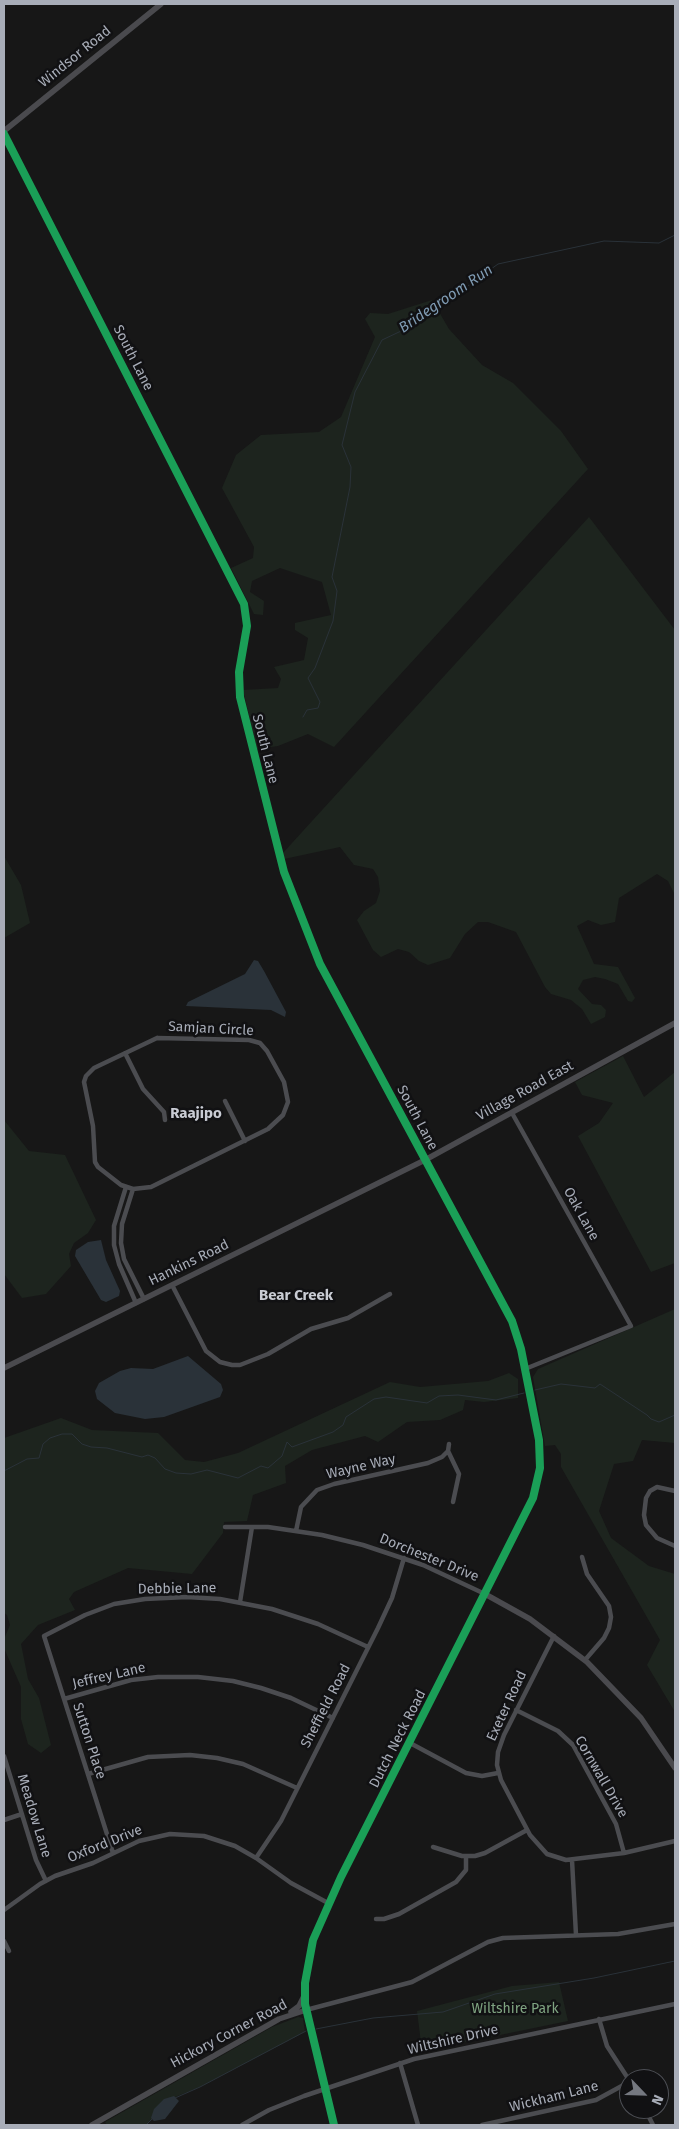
<!DOCTYPE html>
<style>
body{margin:0}
#map{position:relative;width:679px;height:2129px;overflow:hidden;background:#171717;font-family:"Fira Sans",sans-serif}
canvas{display:block}
.frame{position:absolute;inset:0;border:5px solid #a8adb8;pointer-events:none}
.north{position:absolute;left:619px;top:2069px;width:50px;height:50px;box-sizing:border-box;background:#111113;border:1px solid #4d4f55;border-radius:50%;rotate:114deg;font-size:14px;font-weight:700;line-height:20px;text-align:center;color:#a8adb8}
.north::after{content:'';display:block;margin:auto;width:18px;height:22px;background:#757880;clip-path:polygon(50% 0,100% 100%,50% 72%,0 100%)}
</style>
<div id="map">
<canvas width="679" height="2129"></canvas>
<div class="frame"></div>
<div class="north">N</div>
</div>
<script>
const c = document.querySelector('canvas').getContext('2d');
c.lineJoin = 'round';
function fill(path, color) { c.fillStyle = color; c.fill(path, 'evenodd'); }
const poly = rows => new Path2D(rows.map(r => 'M' + r).join(''));
function stroke(path, color, width, dash) { c.strokeStyle = color; c.lineWidth = width; c.lineCap = dash ? 'butt' : 'round'; c.setLineDash(dash || []); c.stroke(path); }
function drawText(font, color, halo, rows, align = 'center') {
  c.font = font + ' "Fira Sans",sans-serif'; c.lineWidth = 5; c.setLineDash([]); c.textBaseline = 'middle'; c.strokeStyle = halo; c.fillStyle = color; for (const [text, x, y, turn = 0] of rows) {
    c.save(); c.translate(x, y); c.rotate((+turn || 0) * Math.PI / 180); c.textAlign = isNaN(turn) ? turn : align; if (halo) c.strokeText(text, 0, 0); c.fillText(text, 0, 0); c.restore();
  }
}
fill(poly([
 [432,300,449,329,482,365,513,383,561,431,588,469,334,747,308,734,278,746,257,749,243,690,278,688,281,679,274,667,304,660,308,638,295,630,295,623,331,615,322,582,280,568,252,581,250,592,264,601,263,615,254,614,231,568,253,558,254,547,222,488,236,455,261,435,319,432,341,417,375,337,365,319,370,313,388,314],
 [589,517,675,630,675,895,668,881,657,874,619,898,615,922,601,925,588,920,577,926,594,964,618,967,635,998,632,1002,628,1001,618,984,605,979,595,977,583,980,578,989,592,1004,601,1005,606,1010,605,1017,591,1024,582,1009,571,1000,551,994,545,987,516,932,488,922,478,922,465,934,450,958,428,965,419,961,409,952,398,949,381,957,373,950,357,920,364,911,376,903,380,891,378,877,373,869,354,865,340,847,284,859,282,854],
 [4,856,21,885,30,923,4,938],
 [623,1056,644,1097,675,1072,675,1263,651,1272,578,1136,599,1123,613,1103,582,1095,575,1082],
 [4,1120,29,1151,65,1155,96,1220,88,1233,74,1243,69,1254,71,1266,46,1294,22,1298,4,1274],
 [675,1309,675,1443,642,1440,633,1461,614,1464,599,1511,611,1538,649,1566,675,1574,675,1712,647,1665,660,1640,561,1467,561,1454,555,1445,545,1446,533,1377,538,1369],
 [509,1373,518,1379,518,1398,484,1402,465,1400,463,1410,440,1420,407,1422,378,1442,365,1436,312,1450,285,1466,286,1483,253,1495,247,1521,224,1522,223,1533,192,1574,128,1568,74,1592,69,1599,75,1610,38,1625,21,1644,28,1679,39,1698,51,1745,41,1753,28,1744,21,1719,21,1687,4,1648,4,1639,10,1625,7,1615,4,1613,4,1438,61,1418,92,1430,158,1433,185,1460,204,1462,238,1453,390,1382,420,1387,488,1381],
 [559,1982,568,2021,422,2051,417,2011,512,1986],
 [298,2017,303,2018,305,2032,200,2087,170,2099,146,2125,107,2125,105,2122,272,2027]
]), '#1d241e');
fill(poly([
 [254,960,258,961,264,971,286,1012,285,1017,271,1010,186,1006,188,1002,245,974],
 [101,1240,106,1260,120,1291,119,1296,106,1302,101,1300,75,1256,76,1250,88,1242],
 [188,1356,221,1384,223,1390,220,1397,164,1417,145,1419,115,1413,97,1399,95,1391,99,1383,120,1371,131,1368,153,1369],
 [174,2096,179,2101,165,2119,154,2121,151,2118,154,2109,164,2099]
]), '#2a3239');
stroke(poly([
 [303,717,307,710,318,708,320,702,308,678,315,668,333,621,337,591,332,577,350,487,351,467,342,445,355,392,382,340,416,324,498,264,604,241,659,243,675,235],
 [535,1390,561,1384,595,1388,600,1384,647,1415,651,1419,659,1422,675,1415],
 [4,1471,27,1459,39,1458,43,1444,50,1438,62,1434,72,1434,82,1444,91,1447,107,1448,142,1457,148,1455,155,1458,165,1469,176,1473,191,1474,207,1470,238,1478,261,1466,268,1468,282,1456,287,1442,292,1447,333,1432,343,1425,346,1417,374,1399,386,1397,427,1403,439,1396,458,1395,496,1400,524,1393],
 [316,2029,373,2018,443,2012,495,1994,594,1978,675,1961],
 [175,2098,200,2087,306,2031],
 [146,2125,153,2118]
]), '#2a3239', 1);
stroke(poly([
 [157,1038,249,1040,260,1043,267,1051,284,1082,288,1102,283,1115,268,1129,151,1187,133,1189,121,1185,98,1167,95,1162,93,1126,84,1082,86,1076,94,1068,157,1038],
 [125,1053,143,1089,164,1112,165,1120],
 [225,1101,245,1141],
 [512,1113,631,1326,525,1369],
 [126,1187,114,1226,114,1245,119,1264,136,1303],
 [133,1189,122,1224,121,1243,124,1259,144,1299],
 [172,1285,206,1351,220,1362,232,1365,240,1365,268,1354,311,1329,348,1318,390,1294],
 [448,1451,459,1474,453,1502],
 [675,1491,657,1487,650,1491,646,1498,644,1515,646,1525,657,1538,675,1546],
 [225,1527,268,1527,322,1535,363,1545,423,1565,485,1594],
 [296,1531,301,1507,317,1490,334,1484,428,1463,442,1457,448,1451,449,1444],
 [582,1557,587,1574,609,1606,611,1617,609,1628,604,1638,585,1660],
 [240,1602,252,1527],
 [554,1636,504,1735,498,1752,497,1765,501,1780,530,1835,547,1854,566,1860,624,1853,675,1841],
 [64,1699,131,1680,158,1677,198,1677,233,1681,261,1688,291,1698,333,1718],
 [516,1710,558,1731,573,1745,616,1824,624,1853],
 [410,1743,466,1773,482,1776,498,1773],
 [4,1756,36,1860,46,1881],
 [88,1774,148,1757,190,1755,217,1758,243,1764,297,1788],
 [4,1820,22,1814],
 [433,1847,462,1856,475,1856,485,1853,527,1830],
 [113,1853,44,1636,85,1615,114,1604,145,1599,187,1597,220,1599,272,1609,318,1624,368,1647],
 [256,1858,281,1821,378,1628,392,1598,404,1558],
 [572,1860,576,1935],
 [4,1910,40,1884,55,1876,93,1863,139,1841,170,1834,204,1836,235,1846,256,1858,291,1883,328,1903],
 [376,1919,384,1919,399,1914,456,1882,466,1870,466,1857],
 [4,1941,9,1951],
 [306,2010,412,1982,488,1942,503,1938,618,1934,675,1924],
 [599,2019,607,2046,629,2080],
 [400,2063,418,2125],
 [645,2109,653,2125],
 [242,2125,269,2110,304,2096,414,2059,675,2004],
 [482,2125,596,2100,629,2082]
]), '#4b4c50', 4.5);
stroke(poly([
 [4,131,161,4],
 [4,134,244,604,247,626,239,672,240,697,284,872,320,964,512,1321,521,1349,539,1440,540,1468,533,1498,341,1877,313,1940,305,1983,305,2004,334,2125],
 [4,1368,425,1160,675,1023],
 [485,1594,530,1619,587,1662,641,1718,675,1768],
 [291,2012,299,2006,304,1996],
 [92,2125,279,2019,306,2010]
]), '#4a4a4e', 5.5);
stroke(poly([
 [4,134,244,604,247,626,239,672,240,697,284,872,320,964,512,1321,521,1349,539,1440,540,1468,533,1498,341,1877,313,1940,305,1983,305,2004,334,2125]
]), '#1a9f57', 8);
drawText('14px', '#a8adb8', '#111113', [
 ["Windsor Road",75,57,-39],
 ["South Lane",133,358,63],
 ["South Lane",265,749,76],
 ["Samjan Circle",211,1029,3],
 ["Village Road East",525,1091,-29],
 ["South Lane",417,1118,62],
 ["Oak Lane",581,1214,61],
 ["Hankins Road",189,1263,-26],
 ["Wayne Way",361,1467,-13],
 ["Dorchester Drive",429,1558,22],
 ["Debbie Lane",177,1589,-1],
 ["Jeffrey Lane",109,1676,-13],
 ["Sheffield Road",326,1706,-63],
 ["Exeter Road",507,1706,-65],
 ["Dutch Neck Road",398,1739,-63],
 ["Sutton Place",89,1741,72],
 ["Cornwall Drive",601,1777,60],
 ["Meadow Lane",34,1816,73],
 ["Oxford Drive",105,1844,-22],
 ["Hickory Corner Road",229,2034,-28],
 ["Wiltshire Drive",453,2040,-13],
 ["Wickham Lane",554,2097,-14]
]);
drawText('14px', '#7fa381', '#111113', [
 ["Wiltshire Park",515,2009]
]);
drawText('italic 15px', '#7f9bb3', '#111113', [
 ["Bridegroom Run",446,299,-34]
]);
drawText('bold 15px', '#c9ccd4', '#111113', [
 ["Raajipo",196,1114],
 ["Bear Creek",296,1296]
]);
</script>
